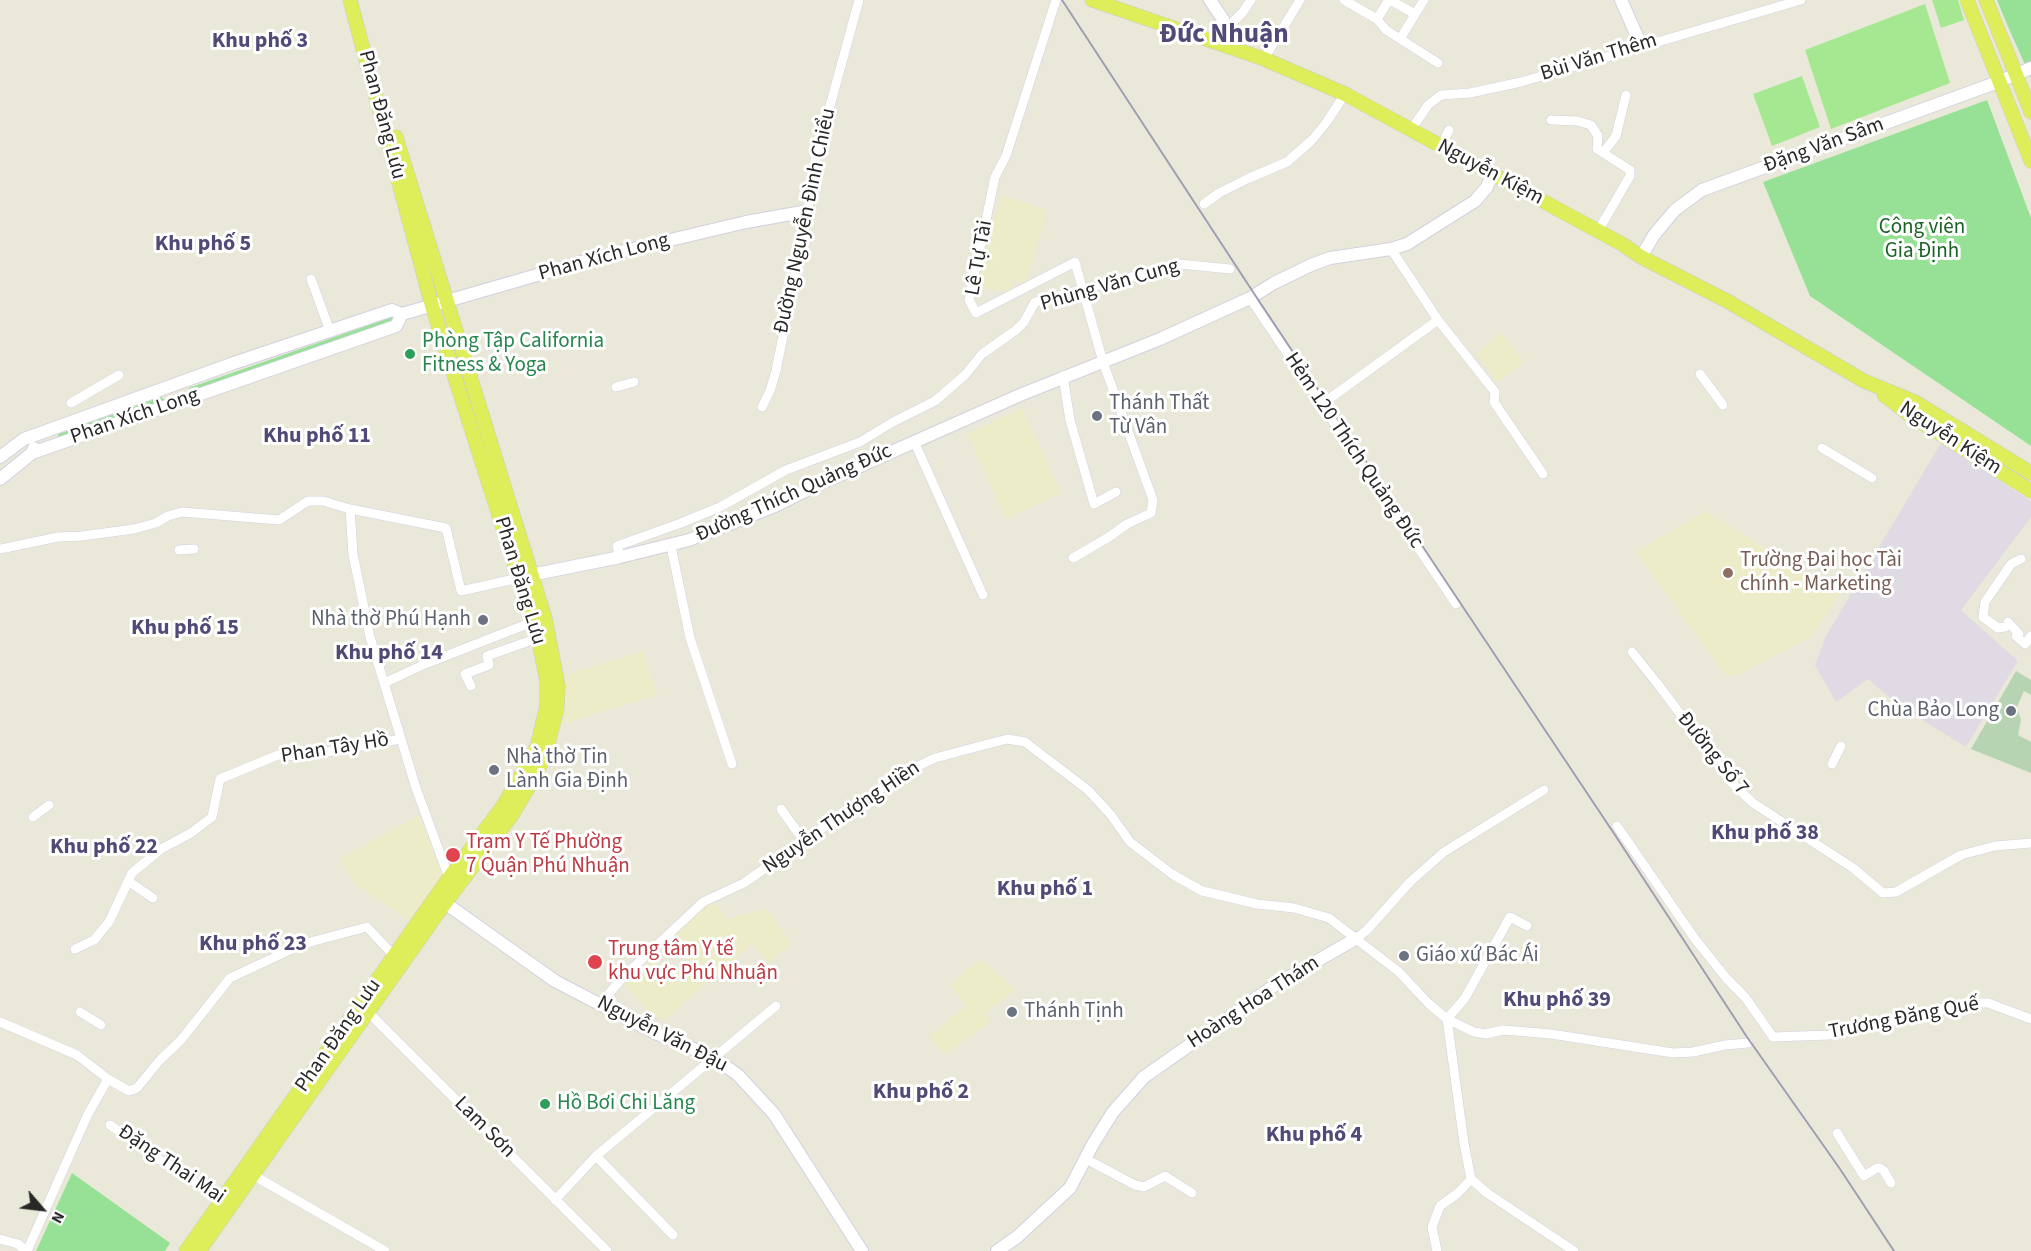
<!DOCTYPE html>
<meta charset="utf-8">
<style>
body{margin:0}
#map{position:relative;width:2031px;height:1251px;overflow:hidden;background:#eae9d9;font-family:"Source Sans 3",sans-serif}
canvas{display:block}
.north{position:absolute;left:12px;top:1179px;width:60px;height:60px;-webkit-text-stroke:4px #fff;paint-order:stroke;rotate:118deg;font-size:16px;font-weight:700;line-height:24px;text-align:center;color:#282828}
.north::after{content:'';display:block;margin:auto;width:21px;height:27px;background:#282828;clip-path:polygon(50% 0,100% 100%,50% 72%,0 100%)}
</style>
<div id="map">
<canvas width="2031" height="1251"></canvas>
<div class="north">N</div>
</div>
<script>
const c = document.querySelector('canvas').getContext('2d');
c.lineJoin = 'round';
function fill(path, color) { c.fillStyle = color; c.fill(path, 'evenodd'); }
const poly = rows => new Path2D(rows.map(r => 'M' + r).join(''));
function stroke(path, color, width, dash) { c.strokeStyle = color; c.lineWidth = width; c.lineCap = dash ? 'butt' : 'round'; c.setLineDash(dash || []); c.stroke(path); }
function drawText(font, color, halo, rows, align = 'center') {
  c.font = font + ' "Source Sans 3",sans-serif'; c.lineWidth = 6; c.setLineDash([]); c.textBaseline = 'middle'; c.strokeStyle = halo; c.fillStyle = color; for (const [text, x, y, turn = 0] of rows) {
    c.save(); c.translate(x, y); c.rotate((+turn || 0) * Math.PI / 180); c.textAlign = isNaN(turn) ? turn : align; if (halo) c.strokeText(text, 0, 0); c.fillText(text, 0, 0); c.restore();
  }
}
fill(poly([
 [1941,443,2031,501,2031,517,1961,610,2018,661,1966,747,1897,704,1868,679,1836,702,1815,665,1826,636]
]), '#dfdae3');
fill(poly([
 [1001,195,1047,210,1026,283,1013,280,1009,291,977,288],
 [1502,333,1524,363,1497,382,1476,353],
 [1022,408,1061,493,1006,519,967,434],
 [1705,511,1840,594,1811,637,1739,674,1729,676,1722,671,1636,552],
 [643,651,657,694,564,724,566,675],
 [419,815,443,876,411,922,354,883,340,859],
 [714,902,728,919,766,908,792,944,768,963,752,944,664,1020,648,1012,624,984,653,957,672,977,690,961,670,941,703,907],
 [981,959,1015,990,985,1013,990,1022,944,1055,929,1036,966,1006,950,984]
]), '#ececc9');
fill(poly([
 [1997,0,2031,0,2031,78,2006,22],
 [1987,100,2031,218,2031,446,1810,296,1763,182],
 [392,317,396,320,189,393,188,392,189,388],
 [161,397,165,400,164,403,57,438,59,434],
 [72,1173,170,1243,165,1251,36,1251]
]), '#96e196');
fill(poly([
 [2016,671,2031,680,2031,695,2024,691,2017,707,2021,720,2018,735,2031,742,2031,773,1971,749]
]), '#b6d4b1');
fill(poly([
 [1932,0,1958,0,1964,20,1941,28],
 [1925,4,1950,83,1831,129,1805,50],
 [1802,76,1820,127,1772,146,1753,94]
]), '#a6e892');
const street = poly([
 [1056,0,1006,156,995,177,969,300,976,313,1075,262,1103,362,1153,500,1151,513,1127,524,1109,537,1073,558],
 [1344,0,1377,19,1386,30,1438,63],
 [1390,0,1415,14],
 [1377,19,1389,0],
 [1228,27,1243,12,1251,0],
 [1400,39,1424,0],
 [1264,59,1300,0],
 [1551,120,1577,121,1591,125,1598,136,1597,149,1630,170,1630,176,1598,231],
 [1411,130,1428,105,1441,95,1470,93,1521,82,1801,0],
 [1441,147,1449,130],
 [1603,153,1616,136,1626,95],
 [1204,204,1219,193,1247,179,1287,162,1312,140,1326,123,1345,94],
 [1391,249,1438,320,1495,392,1494,402,1543,474],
 [311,279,330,331],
 [1250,298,1456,604],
 [1700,374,1723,405],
 [1063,376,1070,420,1094,504,1116,492],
 [616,387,634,382],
 [1329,399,1438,320],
 [71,403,119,375],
 [762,407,770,391,776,371,808,211,813,168,859,0],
 [914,441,983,595],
 [1822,448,1872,478],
 [350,509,353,554,370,637,416,788,449,878,452,880],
 [671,546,690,638,732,764],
 [0,549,58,537,82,536,134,529,156,523,168,516,182,512,279,520,308,501,323,501,350,509,446,528,461,591,519,578],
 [179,550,194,549],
 [620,557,617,546,681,523,720,507,786,470,860,442,893,422,935,401,965,375,982,354,1016,330,1024,322,1035,302,1180,264,1230,269],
 [2008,622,2019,634,2016,636,2025,644,2031,636],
 [2005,627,1998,628,1983,617,1985,602,2011,564,2021,559],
 [1632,652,1657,683,1731,782,1753,803,1853,868,1883,893,1896,892,1961,855,1995,846,2031,843],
 [384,683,425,664,535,621],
 [471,686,465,674,489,665,487,656,538,638],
 [1832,764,1841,746],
 [781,809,804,841],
 [33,817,49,805],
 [1617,826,1695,939,1727,979,1745,997,1773,1037,1829,1035,1973,1003,1988,1003,2031,1019],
 [128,881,153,898],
 [1527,926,1510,917,1465,998,1447,1019,1474,1032,1486,1034,1503,1030,1551,1034,1673,1053,1693,1052,1725,1045,1748,1043],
 [1357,938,1367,930,1410,882,1444,852,1544,790],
 [75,949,94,940,109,922,132,873,161,849,191,833,212,817,220,779,278,755,304,756,401,739],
 [600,1004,624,976,703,902,744,883,834,820,904,773,935,758,1007,739,1025,742,1088,790,1111,815,1130,842,1172,874,1202,891,1215,894,1257,904,1294,908,1329,918,1399,972,1429,1004,1447,1019,1464,1143,1471,1179],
 [365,1009,607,1251],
 [80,1012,101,1025],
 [0,1022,77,1055,108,1079],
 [110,1125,155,1157,227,1202],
 [1837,1133,1864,1176,1877,1168,1880,1168,1884,1171,1891,1183],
 [596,1156,673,1235],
 [1086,1159,1135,1185,1144,1187,1165,1176,1192,1193],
 [253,1175,385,1251],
 [1471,1179,1487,1193,1574,1251],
 [555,1200,596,1156,776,1006],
 [0,1239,18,1244,26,1251],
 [27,1251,88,1114,108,1079,129,1091,137,1088,160,1060,181,1040,230,978,303,944,367,927,395,957],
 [1437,1251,1432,1227,1440,1206,1458,1193,1471,1179]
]);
const secondary = poly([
 [1210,0,1228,27,1231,48],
 [1621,0,1641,45],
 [1641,257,1654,235,1675,210,1702,190,1998,82,2031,68],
 [32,453,396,326,402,314],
 [0,457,24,439,234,363,392,310,402,314,603,256,746,222,808,211],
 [0,479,32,453,34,448],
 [531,575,620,557,689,540,775,506,815,486,1020,395,1160,339,1250,298,1274,283,1311,265,1330,258,1391,249,1407,244,1475,201,1487,187,1492,174],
 [438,898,555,981,655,1033,713,1057,738,1075,774,1114,862,1251],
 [997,1251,1017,1237,1070,1188,1093,1144,1113,1112,1144,1077,1275,985,1357,938]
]);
const primary = poly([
 [1092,0,1264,59,1345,94,1622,244,1641,257,1727,301,1864,381,1915,402,2031,473],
 [1967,0,2031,161],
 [1986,0,2031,112],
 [1884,395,1910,415,2031,491],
 [186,1251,449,878,503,806,537,747,547,705,547,682,535,621,519,578,432,306,350,0],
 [199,1251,445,903,512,815,537,773,546,752,557,709,558,686,545,618,396,137]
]);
stroke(street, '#d2cfe1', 10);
stroke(secondary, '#d2cfe1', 14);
stroke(primary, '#cbcbcb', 15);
stroke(street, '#fff', 9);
stroke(secondary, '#fff', 12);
stroke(primary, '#deee5b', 14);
stroke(poly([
 [1062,0,1255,295,1613,832,1747,1037,1840,1169,1894,1251]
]), '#a19db2', 2);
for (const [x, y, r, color] of [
 [410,354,6,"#2e9e5b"],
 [1097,416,6,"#6b7280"],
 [1728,573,6,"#8d6e63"],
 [483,620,6,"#6b7280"],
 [2011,711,6,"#6b7280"],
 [494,770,6,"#6b7280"],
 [453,855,8,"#e0444e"],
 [1404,956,6,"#6b7280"],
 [595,962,8,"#e0444e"],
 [1012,1012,6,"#6b7280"],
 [545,1104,6,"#2e9e5b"]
]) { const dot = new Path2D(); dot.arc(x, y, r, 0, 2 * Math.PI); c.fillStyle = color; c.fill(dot); stroke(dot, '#fff', 2); }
drawText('21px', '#282828', '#fff', [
 ["Bùi Văn Thêm",1599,58,-17],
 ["Phan Đăng Lưu",381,115,75],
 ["Đặng Văn Sâm",1824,146,-20],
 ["Nguyễn Kiệm",1490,173,28],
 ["Đường Nguyễn Đình Chiểu",806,221,-78],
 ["Phan Xích Long",604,258,-15],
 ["Lê Tự Tài",980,258,-80],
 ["Phùng Văn Cung",1110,286,-16],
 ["Phan Xích Long",135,417,-19],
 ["Nguyễn Kiệm",1950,439,33],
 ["Hẻm 120 Thích Quảng Đức",1353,451,56],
 ["Đường Thích Quảng Đức",794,494,-24],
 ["Phan Đăng Lưu",519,581,73],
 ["Phan Tây Hồ",335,749,-9],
 ["Đường Số 7",1712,754,51],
 ["Nguyễn Thượng Hiền",842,818,-34],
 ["Hoàng Hoa Thám",1254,1003,-33],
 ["Trương Đăng Quế",1904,1019,-11],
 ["Nguyễn Văn Đậu",662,1035,27],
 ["Phan Đăng Lưu",339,1036,-55],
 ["Lam Sơn",484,1128,45],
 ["Đặng Thai Mai",171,1165,34]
]);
drawText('21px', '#1a6324', '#fff', [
 ["Công viên",1922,228],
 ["Gia Định",1922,252]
]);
drawText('21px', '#27864d', '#fff', [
 ["Phòng Tập California",422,342],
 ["Fitness & Yoga",422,366],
 ["Hồ Bơi Chi Lăng",557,1104]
], 'left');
drawText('21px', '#5b616d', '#fff', [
 ["Thánh Thất",1109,404],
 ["Từ Vân",1109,428],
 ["Nhà thờ Phú Hạnh",471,620,"right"],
 ["Chùa Bảo Long",1999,711,"right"],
 ["Nhà thờ Tin",506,758],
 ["Lành Gia Định",506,782],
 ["Giáo xứ Bác Ái",1416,956],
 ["Thánh Tịnh",1024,1012]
], 'left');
drawText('21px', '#785e54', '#fff', [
 ["Trường Đại học Tài",1740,561],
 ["chính - Marketing",1740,585]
], 'left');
drawText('21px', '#be3a42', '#fff', [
 ["Trạm Y Tế Phường",466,843],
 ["7 Quận Phú Nhuận",466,867],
 ["Trung tâm Y tế",608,950],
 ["khu vực Phú Nhuận",608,974]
], 'left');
drawText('bold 22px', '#514a77', '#fff', [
 ["Khu phố 3",260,42],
 ["Khu phố 5",203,245],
 ["Khu phố 11",317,437],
 ["Khu phố 15",185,629],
 ["Khu phố 14",389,654],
 ["Khu phố 38",1765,834],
 ["Khu phố 22",104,848],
 ["Khu phố 1",1045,890],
 ["Khu phố 23",253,945],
 ["Khu phố 39",1557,1001],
 ["Khu phố 2",921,1093],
 ["Khu phố 4",1314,1136]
]);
drawText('bold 27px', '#514a77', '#fff', [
 ["Đức Nhuận",1224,36]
]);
</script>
